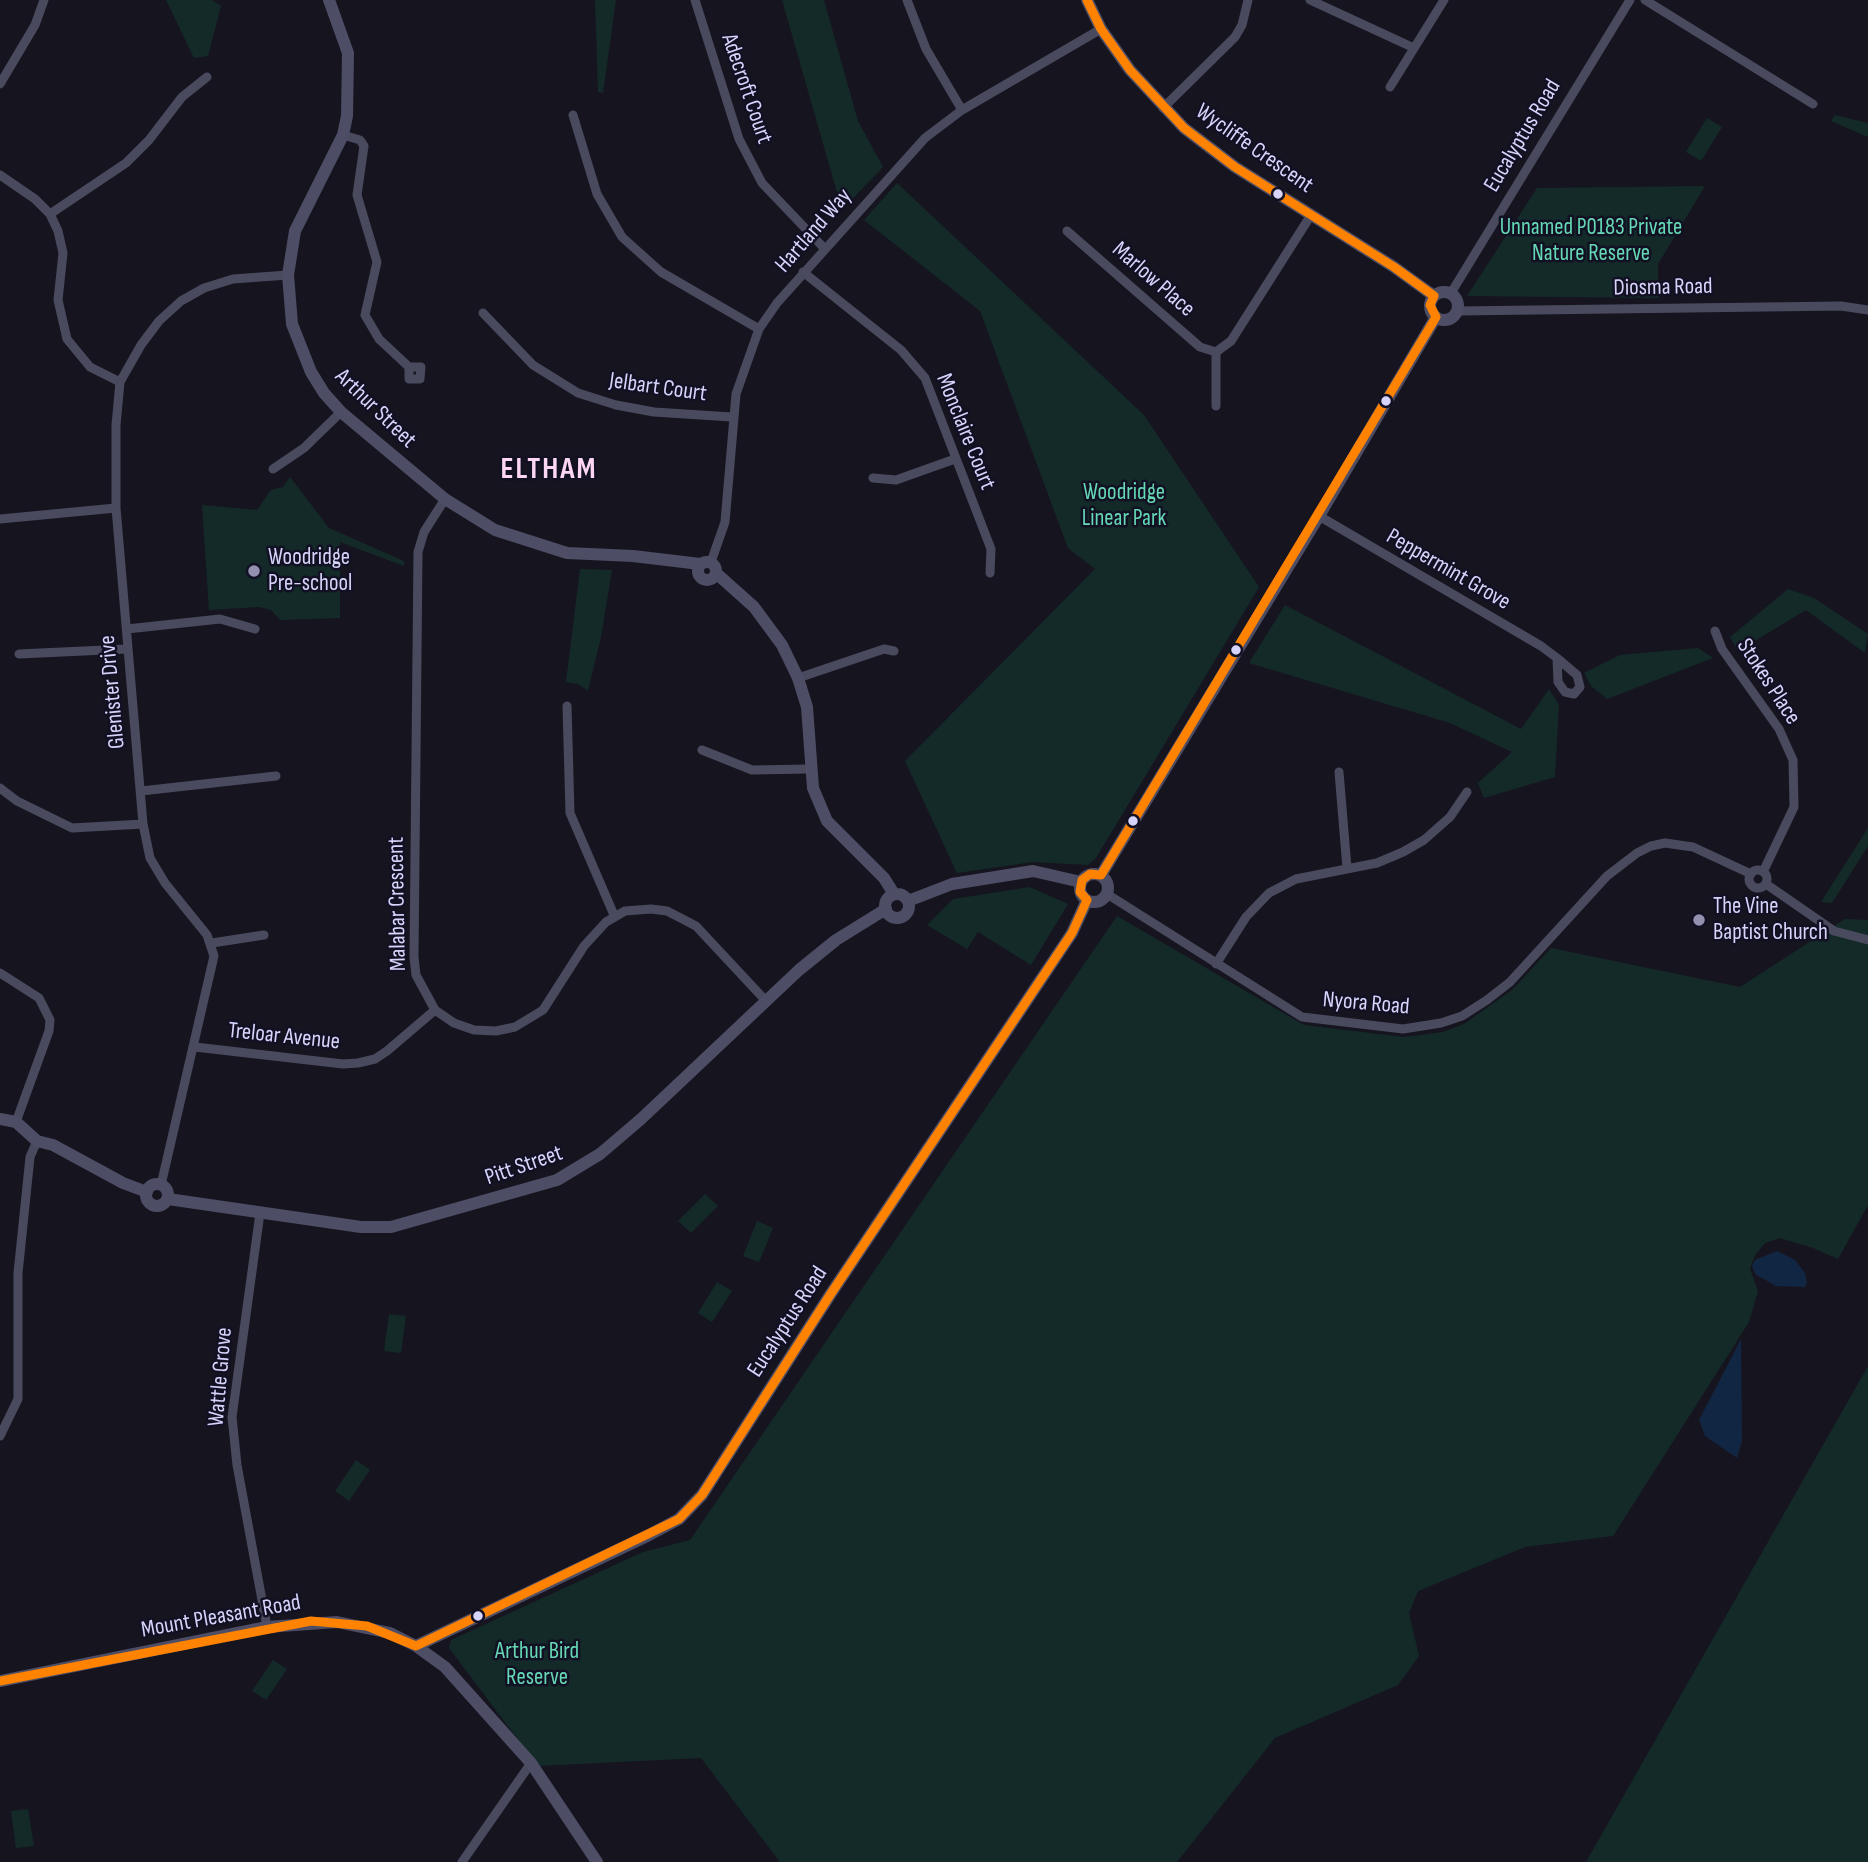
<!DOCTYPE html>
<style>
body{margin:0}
canvas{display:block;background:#16141f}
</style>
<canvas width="1868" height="1862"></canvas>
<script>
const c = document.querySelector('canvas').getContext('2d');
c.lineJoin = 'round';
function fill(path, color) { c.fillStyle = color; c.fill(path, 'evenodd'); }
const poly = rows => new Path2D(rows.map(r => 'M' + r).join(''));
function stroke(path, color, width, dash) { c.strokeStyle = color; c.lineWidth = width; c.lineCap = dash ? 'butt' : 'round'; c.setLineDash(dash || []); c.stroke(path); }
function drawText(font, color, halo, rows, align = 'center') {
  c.font = font + ' "Sofia Sans Condensed",sans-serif'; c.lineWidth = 5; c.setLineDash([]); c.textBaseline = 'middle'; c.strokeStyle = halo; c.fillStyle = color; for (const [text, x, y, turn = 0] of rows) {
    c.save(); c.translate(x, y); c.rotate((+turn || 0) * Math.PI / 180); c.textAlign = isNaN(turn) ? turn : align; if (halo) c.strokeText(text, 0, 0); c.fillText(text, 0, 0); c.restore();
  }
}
fill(poly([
 [166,0,212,0,221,6,208,56,194,58],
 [595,0,616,0,603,93,598,92],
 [782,0,824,0,858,121,883,167,842,210],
 [1835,115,1868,123,1868,137,1831,121],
 [1707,118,1722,127,1701,161,1686,152],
 [897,183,1144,415,1259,587,1096,858,1088,865,1033,862,957,873,905,761,1095,569,1068,548,980,311,864,220],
 [1705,186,1658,264,1658,298,1467,296,1537,188],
 [290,477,329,528,404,561,404,566,340,542,340,618,280,620,271,610,259,607,209,610,202,505,257,510,271,490,283,487],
 [580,569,612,570,601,637,588,691,578,684,566,682],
 [1788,589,1814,598,1868,634,1865,653,1806,610,1738,651,1730,637],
 [1285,605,1521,729,1549,689,1559,705,1555,777,1484,798,1478,783,1512,752,1450,723,1249,663],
 [1698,648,1713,658,1607,699,1591,686,1584,673,1620,655],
 [1868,828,1868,846,1832,903,1821,902],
 [1030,887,1068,904,1031,965,978,932,967,949,927,925,953,899],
 [1117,916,1304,1025,1404,1037,1443,1032,1464,1024,1512,990,1551,948,1740,987,1845,919,1868,920,1868,1205,1838,1259,1813,1248,1780,1238,1765,1243,1755,1255,1750,1269,1758,1291,1749,1322,1613,1536,1525,1547,1418,1591,1409,1613,1419,1656,1398,1685,1275,1738,1177,1862,780,1862,701,1758,538,1766,449,1648,451,1640,643,1552,690,1540],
 [705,1194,718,1206,691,1233,678,1221],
 [757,1221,773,1228,759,1262,743,1256],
 [717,1282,732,1291,712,1322,698,1313],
 [389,1314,406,1316,401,1353,384,1351],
 [1868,1366,1868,1862,1586,1862],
 [356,1460,370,1470,349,1501,335,1491],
 [273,1660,287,1669,266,1700,252,1691],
 [28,1809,34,1846,16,1848,11,1811]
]), '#132a29');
fill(poly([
 [1777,1251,1795,1260,1805,1273,1807,1283,1805,1287,1776,1286,1755,1274,1752,1266,1755,1260],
 [1741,1339,1742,1441,1737,1458,1705,1436,1699,1420]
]), '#112642');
stroke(poly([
 [695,0,739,139,762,183,824,248],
 [907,0,926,49,962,110],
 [1310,0,1414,48],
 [1645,0,1813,104],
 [0,84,35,25,44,0],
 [1390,87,1444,0],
 [1163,108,1235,37,1242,25,1248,0],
 [573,115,597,194,622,237,661,272,759,329],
 [343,135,360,140,364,146,357,195,377,262,365,315,379,339,409,367,421,367,420,379,409,379,409,367],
 [0,175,35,199,50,214,58,231,63,253,58,300,67,339,90,367,120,382],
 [50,214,126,163,149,140,182,97,207,77],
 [1067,231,1200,347,1216,352,1231,341,1311,215],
 [803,272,901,350,925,378,991,549,990,573],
 [1451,293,1630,0],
 [1458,311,1841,306,1868,310],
 [483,313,533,365,578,393,616,405,654,412,732,417],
 [1216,406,1216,352],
 [273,469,304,448,341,412],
 [873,478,896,480,955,459],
 [445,499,424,532,418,552,414,957,416,975,435,1010,454,1023,474,1030,496,1031,515,1027,543,1010,584,946,606,922,625,911,651,909,667,911,696,926,766,1001],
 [1319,516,1541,646,1557,658,1577,675,1580,687,1574,694,1565,692,1558,682,1557,658],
 [0,519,116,508],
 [711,562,725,522,736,394,759,329,777,303,925,138,962,110,1101,29],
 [127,629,220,619,255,629],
 [1715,631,1722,649,1779,729,1793,760,1794,807,1763,872],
 [19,654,127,649],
 [798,678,884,649,894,651],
 [567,706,570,813,614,915],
 [702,750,752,770,809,769],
 [1339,772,1347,868],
 [0,788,17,801,72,828,143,824],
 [141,791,276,776],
 '1749 879a9 9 0 1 1 18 0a9 9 0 1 1-18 0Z',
 [1766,884,1834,931,1868,940],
 [1107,894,1302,1017,1403,1029,1441,1023,1462,1016,1487,1000,1510,982,1607,876,1637,853,1651,846,1665,843,1693,847,1751,874],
 [212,943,264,935],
 [1216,964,1246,917,1269,893,1296,879,1377,863,1403,852,1424,840,1450,817,1467,792],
 [0,973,39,998,50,1020,49,1031,16,1122],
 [195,1047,343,1064,358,1063,375,1059,387,1051,435,1010],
 [161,1185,214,956,207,935,165,883,150,858,143,824,116,508,116,425,120,382,141,345,159,321,181,301,204,288,233,279,288,275],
 [260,1213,232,1417,237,1465,267,1627],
 [0,1436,18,1399,18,1273,30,1157,37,1141],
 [462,1862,531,1763]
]), '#4a4a5f', 9);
stroke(poly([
 [329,0,348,53,347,116,343,135,295,231,288,275,292,324,311,372,324,393,341,412,445,499,495,530,567,553,633,556,700,564],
 [1087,0,1101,29,1130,70,1184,128,1235,167,1394,267,1434,296],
 '1430 306a14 14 0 1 1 28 0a14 14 0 1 1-28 0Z',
 '698 571a9 9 0 1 1 18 0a9 9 0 1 1-18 0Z',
 [716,573,754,607,782,645,798,678,807,707,813,788,827,821,884,878,894,894],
 '1080 888a14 14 0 1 1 28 0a14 14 0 1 1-28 0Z',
 [1101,875,1319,516,1436,317],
 '885 906a12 12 0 1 1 24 0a12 12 0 1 1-24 0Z',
 [908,901,952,884,1033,871,1081,882],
 [0,1119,16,1122,37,1141,53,1145,123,1183,147,1192],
 '146 1195a11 11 0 1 1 22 0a11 11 0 1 1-22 0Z',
 [168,1199,361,1227,391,1227,557,1180,600,1154,641,1119,799,970,836,940,886,909],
 [416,1646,649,1535,679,1519,702,1495,830,1295,1072,933,1087,900],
 [0,1681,267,1627,337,1622,390,1633,416,1646,445,1667,531,1763,597,1862]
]), '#4d4d65', 12);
stroke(poly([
 [0,1681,311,1621,367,1626,416,1646,679,1519,702,1495,830,1295,1072,933,1087,900,1080,892,1082,880,1090,874,1101,875,1436,317,1430,305,1434,296,1394,267,1235,167,1184,128,1130,70,1101,29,1087,0]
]), '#ff8200', 9);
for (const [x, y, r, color] of [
 [1278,194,6,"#d7d4fc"],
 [1386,401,6,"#d7d4fc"],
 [254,571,7,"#9391af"],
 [1236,650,6,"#d7d4fc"],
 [1133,821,6,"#d7d4fc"],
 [1699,920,7,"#9391af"],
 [478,1616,6,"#d7d4fc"]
]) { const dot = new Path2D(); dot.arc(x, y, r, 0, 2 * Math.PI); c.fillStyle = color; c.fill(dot); stroke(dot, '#121023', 2.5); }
drawText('23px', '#d7d4fc', '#121023', [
 ["Adecroft Court",746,89,71],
 ["Eucalyptus Road",1523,136,-59],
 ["Wycliffe Crescent",1254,149,35],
 ["Hartland Way",814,231,-49],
 ["Marlow Place",1153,280,41],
 ["Diosma Road",1663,288,-1],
 ["Jelbart Court",658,388,8],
 ["Arthur Street",375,409,44],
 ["Monclaire Court",965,432,68],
 ["Peppermint Grove",1448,570,30],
 ["Stokes Place",1768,682,57],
 ["Glenister Drive",113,692,-95],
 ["Malabar Crescent",398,904,-91],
 ["Nyora Road",1366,1004,5],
 ["Treloar Avenue",284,1037,6],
 ["Pitt Street",524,1166,-19],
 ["Eucalyptus Road",788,1322,-57],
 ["Wattle Grove",221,1377,-85],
 ["Mount Pleasant Road",221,1617,-10]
]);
drawText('23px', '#65d8b5', '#121023', [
 ["Unnamed P0183 Private",1591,228],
 ["Nature Reserve",1591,254],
 ["Woodridge",1124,493],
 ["Linear Park",1124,519],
 ["Arthur Bird",537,1652],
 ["Reserve",537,1678]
]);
drawText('23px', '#d7d4fc', '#121023', [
 ["Woodridge",268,558],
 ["Pre-school",268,584],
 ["The Vine",1713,907],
 ["Baptist Church",1713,933]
], 'left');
c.letterSpacing = '2px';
drawText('bold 30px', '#fdd6f1', '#121023', [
 ["ELTHAM",549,470]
]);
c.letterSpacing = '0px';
</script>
